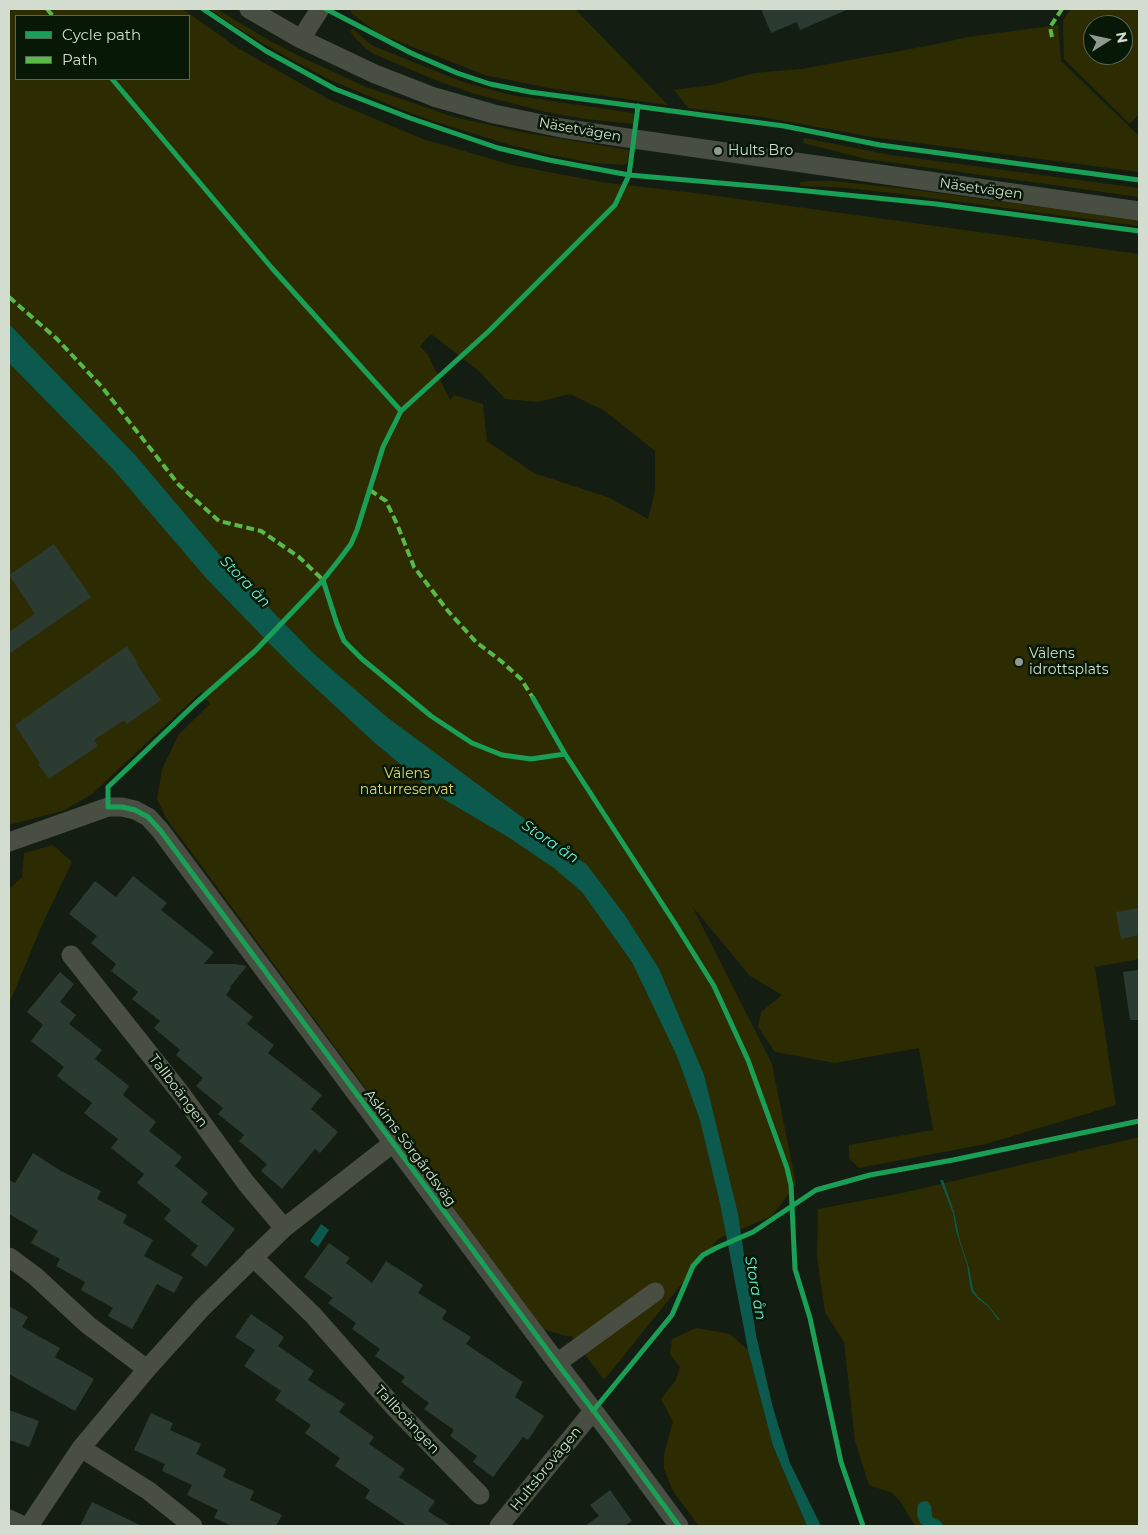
<!DOCTYPE html>
<meta charset="utf-8">
<style>
body{margin:0}
#map{position:relative;width:1148px;height:1535px;overflow:hidden;background:#141d12;font-family:Montserrat,sans-serif}
canvas{display:block}
.frame{position:absolute;inset:0;border:10px solid #d2ddd0;pointer-events:none}
.legend{position:absolute;left:15px;top:15px;width:175px;height:65px;box-sizing:border-box;background:#071806;border:1px solid #586757;margin:0;padding:6px 9px;list-style:none;font-size:15px;color:#d2ddd0}
.legend li{display:flex;align-items:center;gap:10px;height:25px}
.legend b{width:25px;border:1px solid #586757}
.north{position:absolute;left:1083px;top:15px;width:50px;height:50px;box-sizing:border-box;background:#071806;border:1px solid #586757;border-radius:50%;rotate:80deg;font-size:14px;font-weight:700;line-height:20px;text-align:center;color:#d2ddd0}
.north::after{content:'';display:block;margin:auto;width:18px;height:22px;background:#909a8e;clip-path:polygon(50% 0,100% 100%,50% 72%,0 100%)}
</style>
<div id="map">
<canvas width="1148" height="1535"></canvas>
<div class="frame"></div>
<ul class="legend">
<li><b style="height:6px;background:#1a9f57"></b>Cycle path</li>
<li><b style="height:6px;background:#58b947"></b>Path</li>
</ul>
<div class="north">N</div>
</div>
<script>
const c = document.querySelector('canvas').getContext('2d');
c.lineJoin = 'round';
function fill(path, color) { c.fillStyle = color; c.fill(path, 'evenodd'); }
const poly = rows => new Path2D(rows.map(r => 'M' + r).join(''));
function stroke(path, color, width, dash) { c.strokeStyle = color; c.lineWidth = width; c.lineCap = dash ? 'butt' : 'round'; c.setLineDash(dash || []); c.stroke(path); }
function drawText(font, color, halo, rows, align = 'center') {
  c.font = font + ' Montserrat,sans-serif'; c.lineWidth = 5; c.setLineDash([]); c.textBaseline = 'middle'; c.strokeStyle = halo; c.fillStyle = color; for (const [text, x, y, turn = 0] of rows) {
    c.save(); c.translate(x, y); c.rotate((+turn || 0) * Math.PI / 180); c.textAlign = isNaN(turn) ? turn : align; if (halo) c.strokeText(text, 0, 0); c.fillText(text, 0, 0); c.restore();
  }
}
fill(poly([
 [9,9,183,9,236,47,330,100,423,139,512,165,601,182,703,194,1139,254,1139,959,1095,967,1116,1105,986,1144,859,1168,849,1158,849,1145,933,1130,919,1048,835,1063,775,1052,758,1027,761,1012,782,995,750,976,692,906,772,1064,796,1184,772,1216,718,1239,604,1380,571,1336,565,1336,543,1329,166,818,157,799,162,769,179,734,210,704,201,692,91,795,62,811,9,825],
 [16,16,189,16,189,79,16,79],
 [431,334,479,371,505,399,538,402,570,394,605,411,655,451,655,491,648,519,610,498,534,473,487,441,483,404,454,395,450,400,428,355,420,346],
 [209,9,217,9,265,38,299,56,366,87,454,117,526,133,629,150,627,163,624,165,592,163,551,155,510,145,433,121,397,108,328,79,290,59,242,31],
 [350,9,575,9,668,105,548,88,485,75,379,34,352,14],
 [1071,9,1139,9,1139,114,1130,124,1064,59,1063,20],
 [1093,25,1123,25,1123,55,1093,55],
 [1058,25,1061,61,1139,136,1139,172,872,137,762,117,688,108,674,90,712,85,754,73,801,69,932,45,968,37],
 [353,29,370,44,376,47,463,82,511,95,633,113,634,115,633,124,586,119,546,112,475,94,435,80,374,54,364,47,355,38,350,31],
 [804,138,891,155,1139,188,1139,197,866,159,803,143],
 [812,181,834,181,899,188,1139,220,1139,226,893,193,836,187,800,186,800,182],
 [53,845,72,862,42,925,9,1004,9,889,22,877,24,853],
 [1139,1137,1139,1526,915,1526,900,1501,892,1493,869,1485,855,1441,844,1342,825,1312,817,1257,818,1209,907,1192],
 [696,1328,730,1334,748,1350,773,1446,807,1526,699,1526,673,1491,664,1469,664,1454,673,1422,661,1399,676,1380,680,1367,670,1354,672,1339]
]), '#2d2b02');
fill(poly([
 [9,324,136,456,234,572,315,655,388,718,587,865,624,914,659,969,704,1075,738,1214,756,1335,773,1408,790,1463,821,1526,807,1526,773,1446,748,1350,720,1203,700,1120,677,1056,632,962,582,892,554,868,508,837,440,797,375,743,295,669,272,646,207,579,112,468,9,363],
 [940,1180,943,1180,954,1212,960,1241,969,1268,973,1289,977,1296,988,1305,1000,1320,998,1320,988,1306,978,1299,972,1292,970,1285,967,1265,956,1231,953,1213],
 [321,1224,329,1230,318,1247,310,1241],
 [927,1501,931,1506,932,1517,940,1521,944,1526,925,1526,920,1523,917,1515,918,1505,921,1502]
]), '#0c5a4d');
fill(poly([
 [761,9,849,9,800,30,797,22,771,33],
 [54,544,91,597,9,654,9,632,35,614,9,575],
 [127,646,137,662,136,663,161,700,127,724,124,720,94,740,98,746,49,779,38,764,40,763,15,725],
 [133,876,167,903,161,910,214,952,204,964,235,964,247,966,230,987,231,988,226,995,253,1017,247,1024,274,1045,268,1053,322,1095,311,1109,338,1132,320,1153,315,1149,282,1189,261,1171,267,1164,239,1141,244,1135,218,1114,223,1108,196,1086,203,1078,176,1055,180,1050,154,1028,160,1021,132,999,138,992,111,971,116,964,91,943,97,936,69,914,95,881,116,897],
 [1139,908,1139,935,1121,939,1116,912],
 [1139,970,1139,1020,1130,1020,1123,972],
 [60,972,74,984,60,1002,76,1015,69,1024,102,1050,95,1059,129,1086,123,1095,156,1122,149,1131,182,1157,175,1166,208,1193,201,1202,235,1229,206,1267,191,1255,198,1246,164,1219,171,1210,137,1183,144,1174,111,1148,118,1139,84,1113,92,1103,57,1076,64,1067,31,1041,43,1025,27,1012],
 [33,1153,61,1171,101,1191,97,1199,127,1215,123,1223,153,1240,144,1256,183,1277,174,1293,157,1284,132,1329,108,1316,113,1308,81,1290,85,1282,56,1266,60,1259,31,1243,38,1231,9,1214,9,1180,15,1183],
 [329,1243,350,1258,346,1263,372,1283,386,1261,423,1285,418,1293,447,1311,442,1319,471,1337,466,1344,523,1382,515,1397,544,1416,528,1440,523,1437,493,1477,473,1462,477,1456,450,1436,454,1430,424,1409,429,1403,401,1382,405,1377,375,1356,380,1349,352,1329,356,1323,328,1303,333,1298,304,1277],
 [9,1306,28,1317,22,1327,60,1348,55,1357,94,1379,75,1411,9,1374],
 [251,1314,284,1337,278,1346,314,1371,308,1380,345,1404,339,1412,374,1437,369,1444,405,1469,399,1477,435,1501,428,1511,451,1526,407,1526,365,1498,370,1490,335,1466,340,1458,305,1433,311,1425,275,1400,281,1391,244,1366,255,1350,235,1337],
 [9,1410,39,1421,29,1447,9,1440],
 [151,1413,173,1423,170,1430,201,1444,196,1454,226,1469,223,1477,254,1491,250,1500,282,1515,276,1526,232,1526,214,1518,218,1510,187,1495,192,1485,162,1471,165,1464,134,1450],
 [610,1490,632,1521,624,1526,585,1526,599,1516,590,1505],
 [92,1502,142,1526,80,1526]
]), '#2b3b31');
stroke(poly([
 [249,9,301,39,375,74,434,97,494,114,561,128,634,139,1139,211],
 [301,39,320,9],
 [9,842,108,807,122,807,135,810,148,817,160,830,557,1363,615,1439,679,1526],
 [71,955,182,1095,246,1183,284,1228],
 [9,1257,35,1276,88,1325,147,1369],
 [253,1257,313,1315,394,1407,480,1495],
 [557,1363,655,1292],
 [81,1448,149,1491,193,1526],
 [9,1519,24,1526],
 [29,1526,81,1448,147,1369,202,1308,284,1228,393,1143],
 [499,1526,593,1411]
]), '#494e43', 19);
stroke(poly([
 [47,9,53,16],
 [1052,37,1050,27,1062,9],
 [9,297,57,339,102,387,179,485,219,521,261,531,299,557,323,580,324,584],
 [370,490,386,501,397,524,414,567,448,611,476,642,501,661,521,679,535,701]
]), '#58b947', 4, [8, 4]);
stroke(poly([
 [203,9,266,51,335,89,410,118,498,148,549,160,629,175,777,188,936,204,1139,231],
 [326,9,411,53,457,73,490,84,530,92,784,126,880,145,1139,180],
 [112,79,271,267,401,411],
 [638,106,629,175,615,205,489,331,401,411,383,447,357,530,351,544,339,560,323,580,255,651,196,703,108,787,108,807,122,807,135,810,148,817,160,830,557,1363,615,1439,679,1526],
 [323,580,337,624,344,641,362,659,431,716,472,743,502,755,531,759,565,754],
 [533,698,565,754,674,922,714,986,748,1060,787,1168,791,1185,795,1269,810,1318,841,1462,863,1526],
 [593,1411,672,1315,693,1266,703,1255,716,1248,753,1232,816,1190,870,1175,953,1160,1139,1121]
]), '#1a9f57', 5);
for (const [x, y, r, color] of [
 [718,151,5,"#909a8e"],
 [1019,662,5,"#909a8e"]
]) { const dot = new Path2D(); dot.arc(x, y, r, 0, 2 * Math.PI); c.fillStyle = color; c.fill(dot); stroke(dot, '#071806', 2); }
drawText('14px', '#d2ddd0', '#071806', [
 ["Näsetvägen",580,130,10],
 ["Näsetvägen",981,189,8],
 ["Tallboängen",178,1091,53],
 ["Askims Sörgårdsväg",410,1148,53],
 ["Tallboängen",407,1420,47],
 ["Hultsbrovägen",546,1469,-51]
]);
drawText('14px', '#d2ddd0', '#071806', [
 ["Hults Bro",728,151],
 ["Välens",1029,654],
 ["idrottsplats",1029,670]
], 'left');
drawText('14px', '#e0d56e', '#071806', [
 ["Välens",407,774],
 ["naturreservat",407,790]
]);
drawText('italic 15px', '#67f1d8', '#071806', [
 ["Stora ån",245,582,46],
 ["Stora ån",550,842,34],
 ["Stora ån",755,1288,80]
]);
</script>
